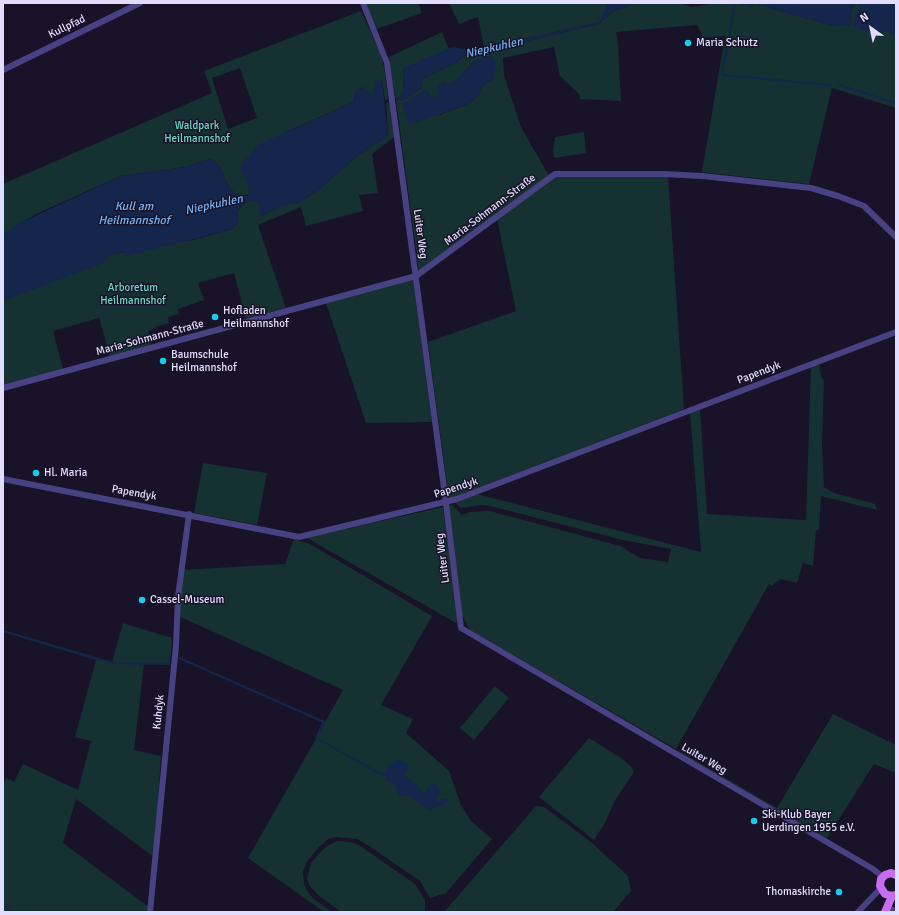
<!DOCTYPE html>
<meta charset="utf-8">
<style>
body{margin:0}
#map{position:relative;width:899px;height:915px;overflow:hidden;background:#181328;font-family:Signika,sans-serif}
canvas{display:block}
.frame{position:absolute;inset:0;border:4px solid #e2ddfc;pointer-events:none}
.north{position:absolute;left:851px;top:8px;width:40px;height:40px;-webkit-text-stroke:3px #181328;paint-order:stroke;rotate:327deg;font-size:11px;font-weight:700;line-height:16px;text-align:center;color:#e2ddfc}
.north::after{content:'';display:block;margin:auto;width:14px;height:18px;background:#e2ddfc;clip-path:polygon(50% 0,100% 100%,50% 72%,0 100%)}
</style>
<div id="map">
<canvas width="899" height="915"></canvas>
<div class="frame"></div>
<div class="north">N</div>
</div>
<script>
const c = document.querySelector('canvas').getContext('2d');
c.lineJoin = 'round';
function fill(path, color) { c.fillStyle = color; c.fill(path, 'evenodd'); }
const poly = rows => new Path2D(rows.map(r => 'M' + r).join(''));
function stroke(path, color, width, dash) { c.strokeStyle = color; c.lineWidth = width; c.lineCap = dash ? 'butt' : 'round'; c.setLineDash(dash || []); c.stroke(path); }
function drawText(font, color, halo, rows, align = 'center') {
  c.font = font + ' Signika,sans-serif'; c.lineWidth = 3; c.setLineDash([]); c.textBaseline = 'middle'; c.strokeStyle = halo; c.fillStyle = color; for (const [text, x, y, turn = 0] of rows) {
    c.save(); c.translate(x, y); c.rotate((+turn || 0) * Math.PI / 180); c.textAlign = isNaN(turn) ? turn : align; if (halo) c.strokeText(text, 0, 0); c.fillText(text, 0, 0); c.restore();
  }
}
fill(poly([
 [365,3,418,3,422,13,377,29],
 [449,3,609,3,600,22,484,48,478,17,459,24],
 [637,3,679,3,691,7,720,3,737,3,752,7,753,3,834,26,849,26,851,18,850,17,854,3,861,3,856,19,870,32,890,32,896,35,896,108,832,88,809,184,702,172,725,36,701,38,702,34,697,25,616,32,618,44,621,101,580,99,579,94,560,76,554,47,503,58,504,75,521,127,549,176,419,272,396,100,405,99,422,88,421,83,425,77,456,63,464,56,599,24,614,11],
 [475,60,494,78,482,86,477,97,466,105,439,115,427,91,432,98,438,96,444,83,450,85,460,77],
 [361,11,380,52,384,67,388,99,385,100,382,80,374,92,369,94,363,87,356,91,353,102,288,131,249,195,237,196,228,185,218,164,210,159,185,167,121,176,36,214,3,234,3,184,212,93,204,71],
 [240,68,257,118,228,129,212,78],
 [442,32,449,49,403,69,404,92,401,96,395,98,389,57],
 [389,101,394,137,372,154,378,193,359,195,363,211,306,226,301,207,258,225,286,308,246,319,234,273,198,283,204,300,178,309,179,314,168,317,169,323,158,326,148,332,151,345,110,356,99,318,53,331,63,369,3,385,3,301,109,255,193,240,233,229,238,221,237,211,249,200,256,201,259,204,259,212,261,216,283,205,300,202,318,190,357,156,388,136,386,103],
 [584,132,586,153,554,158,553,150,555,137],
 [556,175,668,177,684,409,449,499,428,342,516,311,497,219],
 [413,280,432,422,366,423,326,303],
 [819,363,821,376,824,381,822,443,824,487,834,493,875,504,877,510,821,496,819,530,816,530,813,566,803,563,797,583,780,579,772,586,769,584,676,749,470,630,462,615,449,506,452,505,462,515,470,512,490,511,620,546,640,558,668,562,671,549,623,540,490,506,481,505,461,508,454,502,477,494,701,552,690,412,700,409,707,514,806,520,811,365],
 [203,463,267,473,257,525,194,513],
 [443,507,458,620,456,623,307,538],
 [294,539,310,544,432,616,381,705,413,719,406,733,449,771,461,805,471,821,492,839,446,893,430,898,420,881,372,848,357,839,336,837,328,839,317,849,306,863,303,872,304,884,307,891,314,899,332,912,324,912,248,858,325,723,178,657,325,722,343,690,178,616,182,570,285,564],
 [123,623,172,638,170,664,144,664,134,750,161,756,154,857,76,799,63,843,150,908,149,912,3,912,3,784,6,778,14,782,23,764,78,790,91,741,75,737,96,660,3,632,3,630,112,662],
 [495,686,509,698,474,740,460,728],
 [833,714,896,745,896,773,874,764,827,838,676,751,679,751,777,808],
 [589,738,624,760,632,768,634,772,614,802,606,821,594,840,539,797],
 [536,806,544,807,591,842,628,876,631,891,613,912,444,912],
 [337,841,350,842,359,845,415,884,425,900,425,912,341,912,318,895,309,885,307,878,311,863,325,847]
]), '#163132');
fill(poly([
 [609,3,637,3,614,11,599,24,464,56,456,63,425,77,421,83,422,88,405,99,396,100,395,98,401,96,404,92,403,69,424,59,453,47,464,49,467,51,479,49,600,22],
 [737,3,854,3,850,17,851,18,849,26,834,26,753,3,752,7],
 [861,3,896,3,896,35,890,32,870,32,852,26],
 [491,55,496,63,494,78,482,86,477,97,466,105,409,125,402,104,424,90,427,91,432,98,438,96,438,86,444,82,450,85,460,77,475,60],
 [382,80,388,136,357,156,318,190,300,202,283,205,261,216,259,212,259,204,256,201,252,202,249,200,237,211,238,221,233,229,127,256,124,252,109,255,106,262,3,301,3,234,20,223,121,176,185,167,210,159,218,164,228,185,237,196,248,196,250,193,241,168,245,160,258,145,353,102,356,91,363,87,369,94,374,91,376,81],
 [398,760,406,762,409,765,408,770,404,774,407,778,416,784,423,793,426,793,428,786,435,783,441,791,435,800,437,801,447,798,450,801,448,803,429,810,410,796,400,796,396,791,397,787,386,780,386,770,393,762]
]), '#14264b');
stroke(poly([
 [735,3,722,75,830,85],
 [839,85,896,103],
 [3,631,112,663,169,664,170,654],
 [179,658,324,722,316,738,379,773,388,775],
 [3,906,11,912]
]), '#14264b', 2);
stroke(poly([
 [363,3,387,63,446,503,461,628,873,869,883,877],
 [3,70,140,3],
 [3,388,416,276,555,174,663,174,703,176,811,188,838,196,864,206,896,237],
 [3,479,299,537,457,499,896,332],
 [887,908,896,911],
 [150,912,176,646,178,597,189,514],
 [858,912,880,889]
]), '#484283', 6);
stroke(poly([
 [896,875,891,873,885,875,881,879,880,886,885,894,892,896,896,895],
 [885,912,892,896]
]), '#c76df3', 8);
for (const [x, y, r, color] of [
 [688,43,4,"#19ccec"],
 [215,317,4,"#19ccec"],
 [163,361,4,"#19ccec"],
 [36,473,4,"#19ccec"],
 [142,600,4,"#19ccec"],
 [754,821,4,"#19ccec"],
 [839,892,4,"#19ccec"]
]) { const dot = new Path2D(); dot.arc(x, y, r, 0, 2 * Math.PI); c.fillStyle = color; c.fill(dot); stroke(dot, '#181328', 1.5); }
drawText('11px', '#e2ddfc', '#181328', [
 ["Kullpfad",67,27,-26],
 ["Maria-Sohmann-Straße",490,210,-37],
 ["Luiter Weg",420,234,82],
 ["Maria-Sohmann-Straße",150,338,-15],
 ["Papendyk",759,373,-21],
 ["Papendyk",456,488,-18],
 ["Papendyk",134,493,10],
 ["Luiter Weg",443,558,-97],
 ["Kuhdyk",159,712,-84],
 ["Luiter Weg",704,759,30]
]);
drawText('11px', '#e2ddfc', '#181328', [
 ["Maria Schutz",696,43],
 ["Hofladen",223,311],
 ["Heilmannshof",223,324],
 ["Baumschule",171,355],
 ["Heilmannshof",171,368],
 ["Hl. Maria",44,473],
 ["Cassel-Museum",150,600],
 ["Ski-Klub Bayer",762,815],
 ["Uerdingen 1955 e.V.",762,828],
 ["Thomaskirche",831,892,"right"]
], 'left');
drawText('11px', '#6ed7c2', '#181328', [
 ["Waldpark",197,126],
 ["Heilmannshof",197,139],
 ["Arboretum",133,288],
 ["Heilmannshof",133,301]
]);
drawText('italic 12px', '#74b2f3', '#181328', [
 ["Niepkuhlen",494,48,-13],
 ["Niepkuhlen",214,205,-12],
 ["Kull am",134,207],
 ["Heilmannshof",134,221]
]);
</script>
